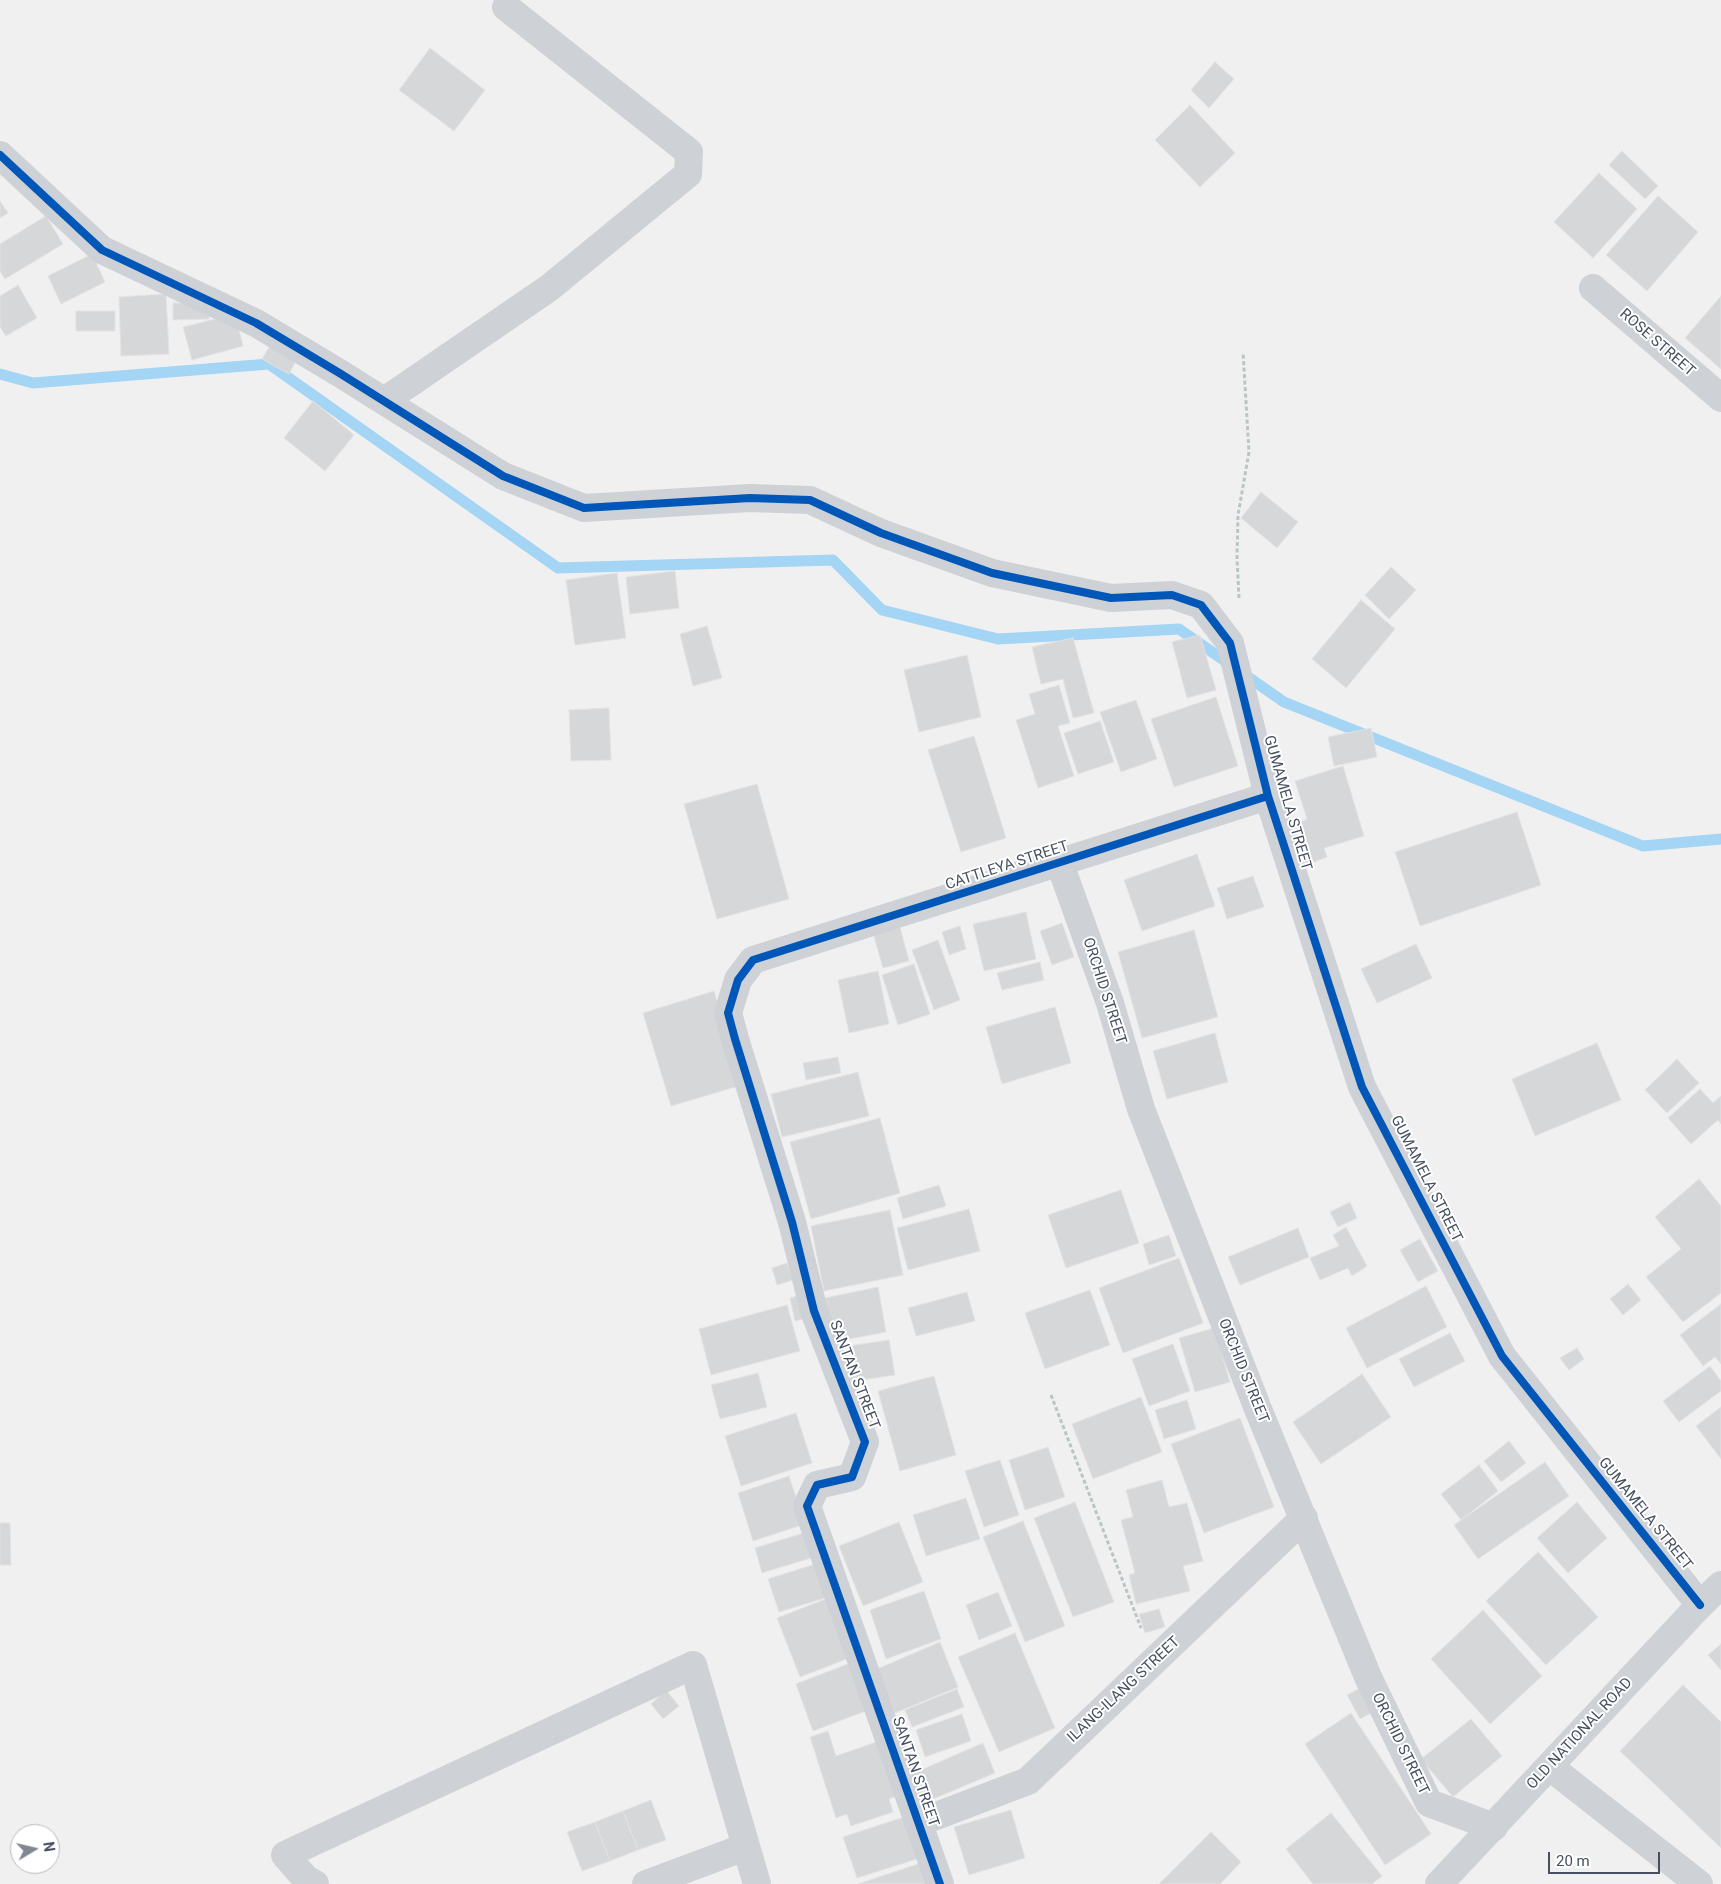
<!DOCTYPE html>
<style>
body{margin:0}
#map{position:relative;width:1721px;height:1884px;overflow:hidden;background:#f1f0f0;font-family:Roboto,sans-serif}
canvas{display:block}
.north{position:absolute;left:10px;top:1824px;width:50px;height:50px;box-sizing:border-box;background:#fff;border:1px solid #b5b9bf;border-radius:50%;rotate:81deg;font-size:14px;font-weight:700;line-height:20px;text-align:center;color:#454f5f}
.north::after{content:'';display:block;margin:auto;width:18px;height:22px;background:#818792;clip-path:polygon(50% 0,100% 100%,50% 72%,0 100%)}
.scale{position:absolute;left:1548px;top:1852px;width:112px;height:22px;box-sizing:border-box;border:2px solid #454f5f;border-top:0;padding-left:6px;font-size:15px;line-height:18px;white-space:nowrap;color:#454f5f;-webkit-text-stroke:4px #fff;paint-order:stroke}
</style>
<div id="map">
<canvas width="1721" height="1884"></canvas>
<div class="north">N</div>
<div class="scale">20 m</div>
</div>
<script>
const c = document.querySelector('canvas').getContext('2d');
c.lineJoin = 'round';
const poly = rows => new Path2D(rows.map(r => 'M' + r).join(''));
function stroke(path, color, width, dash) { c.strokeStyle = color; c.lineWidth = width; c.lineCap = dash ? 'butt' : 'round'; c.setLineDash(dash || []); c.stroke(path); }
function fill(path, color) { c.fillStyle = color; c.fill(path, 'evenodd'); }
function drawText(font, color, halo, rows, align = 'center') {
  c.font = font + ' Roboto,sans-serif'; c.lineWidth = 4; c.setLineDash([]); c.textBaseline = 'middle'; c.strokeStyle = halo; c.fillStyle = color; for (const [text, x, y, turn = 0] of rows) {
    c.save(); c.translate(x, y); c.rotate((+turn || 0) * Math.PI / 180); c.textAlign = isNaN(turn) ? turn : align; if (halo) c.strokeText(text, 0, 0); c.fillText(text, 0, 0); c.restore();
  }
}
stroke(poly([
 [0,374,33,383,269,364,558,568,833,560,882,610,998,639,1179,629,1284,702,1643,846,1721,839]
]), '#a4d5f4', 11);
const building = poly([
 [430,48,485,90,454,131,399,90,430,48],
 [1215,62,1234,79,1209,108,1191,90,1215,62],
 [1190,105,1235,153,1200,187,1155,140,1190,105],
 [1622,151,1658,186,1645,199,1609,165,1622,151],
 [1599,173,1637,209,1593,258,1554,222,1599,173],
 [1658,196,1698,232,1647,291,1606,255,1658,196],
 [0,201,8,213,0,218,0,201],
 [46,216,63,244,5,279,0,271,0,244,46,216],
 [92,254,105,282,61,304,48,276,92,254],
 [18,285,37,318,6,336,0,327,0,296,18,285],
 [166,294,169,354,121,356,119,297,166,294],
 [1721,296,1721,369,1685,338,1721,296],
 [173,303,209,303,209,319,173,320,173,303],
 [76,311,115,311,115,331,76,331,76,311],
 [235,314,243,346,192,360,183,327,235,314],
 [275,337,301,351,289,374,262,359,275,337],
 [313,401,354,435,325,471,284,438,313,401],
 [1261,492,1298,522,1277,548,1241,518,1261,492],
 [1391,567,1416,590,1389,619,1365,595,1391,567],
 [675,571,679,608,630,614,626,577,675,571],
 [617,573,626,638,575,645,566,580,617,573],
 [1361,600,1395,629,1346,688,1312,659,1361,600],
 [707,626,722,678,693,686,680,634,707,626],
 [1200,635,1216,690,1187,698,1172,642,1200,635],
 [1073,638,1094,713,1073,718,1063,679,1041,684,1032,647,1073,638],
 [967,655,981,717,919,732,904,670,967,655],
 [1059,685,1070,723,1058,726,1074,776,1038,788,1016,720,1035,714,1029,694,1059,685],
 [1216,697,1238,766,1174,787,1151,719,1216,697],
 [1136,700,1157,759,1121,772,1100,712,1136,700],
 [609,708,611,760,571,761,569,710,609,708],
 [1100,721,1114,762,1078,774,1064,733,1100,721],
 [1371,728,1377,757,1334,766,1328,737,1371,728],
 [974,736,1006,838,961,852,928,750,974,736],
 [1343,766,1364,836,1324,848,1327,857,1301,867,1286,827,1307,819,1295,781,1343,766],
 [757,784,789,899,717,919,684,804,757,784],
 [1517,812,1541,885,1420,926,1395,852,1517,812],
 [1197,854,1215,906,1142,931,1124,880,1197,854],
 [1253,876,1264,907,1227,919,1217,888,1253,876],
 [1026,912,1036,959,984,971,973,924,1026,912],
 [1062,923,1074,957,1052,965,1040,931,1062,923],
 [960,926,966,949,949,955,942,932,960,926],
 [900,927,909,961,883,968,873,933,900,927],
 [1194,930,1218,1017,1142,1038,1118,952,1194,930],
 [938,940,960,1000,934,1010,912,950,938,940],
 [1416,944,1432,978,1377,1003,1361,969,1416,944],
 [1040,962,1044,980,1002,990,997,973,1040,962],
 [914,964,930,1014,898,1025,882,975,914,964],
 [878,971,889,1024,849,1033,838,980,878,971],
 [714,991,742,1085,671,1106,643,1013,714,991],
 [1055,1007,1071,1063,1002,1084,986,1027,1055,1007],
 [1215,1033,1228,1082,1167,1099,1153,1051,1215,1033],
 [1597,1043,1621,1100,1535,1136,1512,1079,1597,1043],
 [838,1057,841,1073,806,1080,803,1063,838,1057],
 [1677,1059,1699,1083,1667,1113,1645,1090,1677,1059],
 [858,1072,869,1116,782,1137,771,1094,858,1072],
 [1700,1089,1713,1103,1721,1096,1721,1124,1718,1120,1691,1144,1668,1118,1700,1089],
 [880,1118,900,1193,811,1219,790,1142,880,1118],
 [1699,1179,1721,1206,1721,1293,1683,1322,1646,1277,1681,1249,1655,1217,1699,1179],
 [939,1185,946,1206,903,1219,897,1198,939,1185],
 [1121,1190,1139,1243,1066,1268,1048,1215,1121,1190],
 [1350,1202,1357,1218,1338,1227,1330,1212,1350,1202],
 [969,1209,980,1251,908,1270,897,1228,969,1209],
 [890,1210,903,1275,824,1291,811,1226,890,1210],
 [1346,1227,1367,1266,1352,1276,1348,1268,1320,1280,1310,1258,1339,1246,1333,1235,1346,1227],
 [1298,1228,1309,1257,1240,1285,1228,1257,1298,1228],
 [1169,1235,1176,1256,1149,1265,1143,1244,1169,1235],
 [1420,1239,1438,1271,1418,1282,1400,1250,1420,1239],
 [1179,1258,1203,1323,1123,1353,1099,1288,1179,1258],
 [787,1263,793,1280,777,1285,772,1268,787,1263],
 [1628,1284,1641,1300,1623,1315,1610,1299,1628,1284],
 [1426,1286,1447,1327,1367,1368,1346,1328,1426,1286],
 [878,1287,886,1332,834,1342,825,1298,878,1287],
 [1090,1290,1110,1345,1045,1369,1025,1313,1090,1290],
 [967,1292,975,1321,916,1336,908,1308,967,1292],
 [806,1294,811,1317,795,1321,790,1298,806,1294],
 [1721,1304,1721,1364,1715,1357,1703,1366,1680,1335,1721,1304],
 [787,1305,800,1351,711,1375,699,1329,787,1305],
 [1214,1328,1230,1382,1195,1392,1179,1338,1214,1328],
 [1450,1333,1465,1361,1414,1387,1399,1359,1450,1333],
 [889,1340,895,1375,855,1381,849,1346,889,1340],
 [1173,1344,1190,1391,1149,1406,1132,1359,1173,1344],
 [1577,1348,1584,1359,1569,1370,1560,1358,1577,1348],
 [1710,1366,1721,1381,1721,1391,1679,1422,1663,1401,1710,1366],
 [758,1373,767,1407,720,1419,711,1385,758,1373],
 [1362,1374,1391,1417,1321,1464,1293,1422,1362,1374],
 [934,1376,956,1455,900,1471,878,1391,934,1376],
 [1141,1397,1162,1452,1093,1479,1072,1424,1141,1397],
 [1187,1400,1196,1429,1164,1439,1155,1410,1187,1400],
 [1721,1407,1721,1459,1696,1426,1721,1407],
 [796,1413,812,1463,741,1486,725,1436,796,1413],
 [1240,1418,1274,1507,1204,1533,1171,1444,1240,1418],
 [1509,1441,1526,1463,1501,1482,1484,1461,1509,1441],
 [1048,1447,1065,1497,1025,1510,1009,1460,1048,1447],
 [1000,1460,1019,1515,984,1527,965,1471,1000,1460],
 [1545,1462,1569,1496,1478,1559,1454,1525,1545,1462],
 [1479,1465,1498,1491,1461,1520,1441,1494,1479,1465],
 [789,1476,805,1524,753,1541,738,1493,789,1476],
 [1162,1480,1169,1507,1187,1503,1203,1561,1183,1566,1190,1591,1136,1604,1129,1575,1135,1573,1121,1520,1133,1517,1126,1490,1162,1480],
 [966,1498,980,1539,926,1556,913,1515,966,1498],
 [1075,1502,1114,1602,1073,1617,1034,1518,1075,1502],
 [1577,1502,1607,1538,1568,1573,1537,1538,1577,1502],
 [1023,1521,1065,1626,1025,1642,983,1537,1023,1521],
 [899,1522,923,1582,863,1606,839,1546,899,1522],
 [0,1523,10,1523,11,1565,0,1565,0,1523],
 [807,1532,814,1557,762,1573,755,1548,807,1532],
 [1538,1552,1598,1617,1546,1665,1486,1601,1538,1552],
 [825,1561,835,1595,779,1612,768,1579,825,1561],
 [924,1591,941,1639,886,1659,870,1610,924,1591],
 [998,1592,1012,1626,979,1640,966,1605,998,1592],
 [831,1597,854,1656,800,1677,777,1618,831,1597],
 [1159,1609,1165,1627,1145,1633,1139,1614,1159,1609],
 [1483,1610,1542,1676,1490,1724,1431,1659,1483,1610],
 [1015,1633,1055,1728,999,1752,958,1657,1015,1633],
 [940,1642,958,1687,895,1713,877,1669,940,1642],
 [1721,1644,1721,1670,1708,1655,1721,1644],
 [853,1662,871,1709,813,1731,796,1684,853,1662],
 [1683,1685,1721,1722,1721,1848,1620,1751,1683,1685],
 [1364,1686,1377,1710,1360,1719,1347,1695,1364,1686],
 [957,1689,964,1707,912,1727,905,1710,957,1689],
 [666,1690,679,1706,663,1719,651,1704,666,1690],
 [1351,1713,1431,1834,1385,1865,1305,1744,1351,1713],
 [962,1714,971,1741,925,1757,916,1730,962,1714],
 [1471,1719,1502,1756,1453,1797,1421,1759,1471,1719],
 [828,1731,836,1756,882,1740,901,1794,889,1799,893,1812,851,1826,847,1814,836,1818,810,1737,828,1731],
 [983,1743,995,1773,926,1802,914,1773,983,1743],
 [651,1800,666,1840,638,1850,623,1811,651,1800],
 [1011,1810,1025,1858,969,1875,954,1827,1011,1810],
 [623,1811,638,1850,610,1861,595,1822,623,1811],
 [1331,1813,1382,1876,1372,1884,1313,1884,1286,1849,1331,1813],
 [907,1816,920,1858,857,1878,843,1837,907,1816],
 [595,1822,610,1861,582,1871,567,1832,595,1822],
 [1211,1832,1241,1862,1220,1884,1159,1884,1211,1832],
 [921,1863,928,1884,858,1884,921,1863]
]);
fill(building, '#d6d7d9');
stroke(building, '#e2e2e3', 1);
stroke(poly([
 [1239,598,1237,557,1238,515,1249,452,1243,352],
 [1051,1395,1141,1628]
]), '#b9c6c5', 3, [4, 2.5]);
stroke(poly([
 [0,155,102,250,256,323,341,374,503,476,584,508,750,498,810,500,881,533,992,573,1111,598,1172,595,1201,605,1230,643,1268,796,1362,1087,1502,1356,1700,1605],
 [1593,288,1721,398],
 [384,401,549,288,688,174,689,152,506,7],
 [1060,864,1110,1003,1141,1109,1258,1409,1368,1677,1429,1803,1494,1827],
 [1550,1767,1699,1884],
 [918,1823,1028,1781,1304,1518],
 [315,1884,306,1879,285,1855,693,1665,757,1884],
 [646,1884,745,1847],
 [940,1884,807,1506,817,1485,852,1477,865,1442,814,1311,792,1222,735,1039,728,1013,738,980,753,960,1268,796]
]), '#ced1d5', 28);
stroke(poly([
 [1439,1884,1700,1605,1721,1585]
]), '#ced1d6', 28);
stroke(poly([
 [0,155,102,250,256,323,341,374,503,476,584,508,750,498,810,500,881,533,992,573,1111,598,1172,595,1201,605,1230,643,1268,796,1362,1087,1502,1356,1700,1605],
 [940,1884,807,1506,817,1485,852,1477,865,1442,814,1311,792,1222,735,1039,728,1013,738,980,753,960,1268,796]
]), '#0057b8', 8);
drawText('15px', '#454f5f', '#fff', [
 ["ROSE STREET",1657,343,41],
 ["GUMAMELA STREET",1287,803,74],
 ["CATTLEYA STREET",1007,866,-18],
 ["ORCHID STREET",1104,991,72],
 ["GUMAMELA STREET",1426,1179,63],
 ["ORCHID STREET",1243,1371,68],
 ["SANTAN STREET",854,1375,69],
 ["GUMAMELA STREET",1645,1514,51],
 ["ILANG-ILANG STREET",1124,1690,-43],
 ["OLD NATIONAL ROAD",1580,1734,-47],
 ["ORCHID STREET",1400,1744,64],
 ["SANTAN STREET",915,1772,71]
]);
</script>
